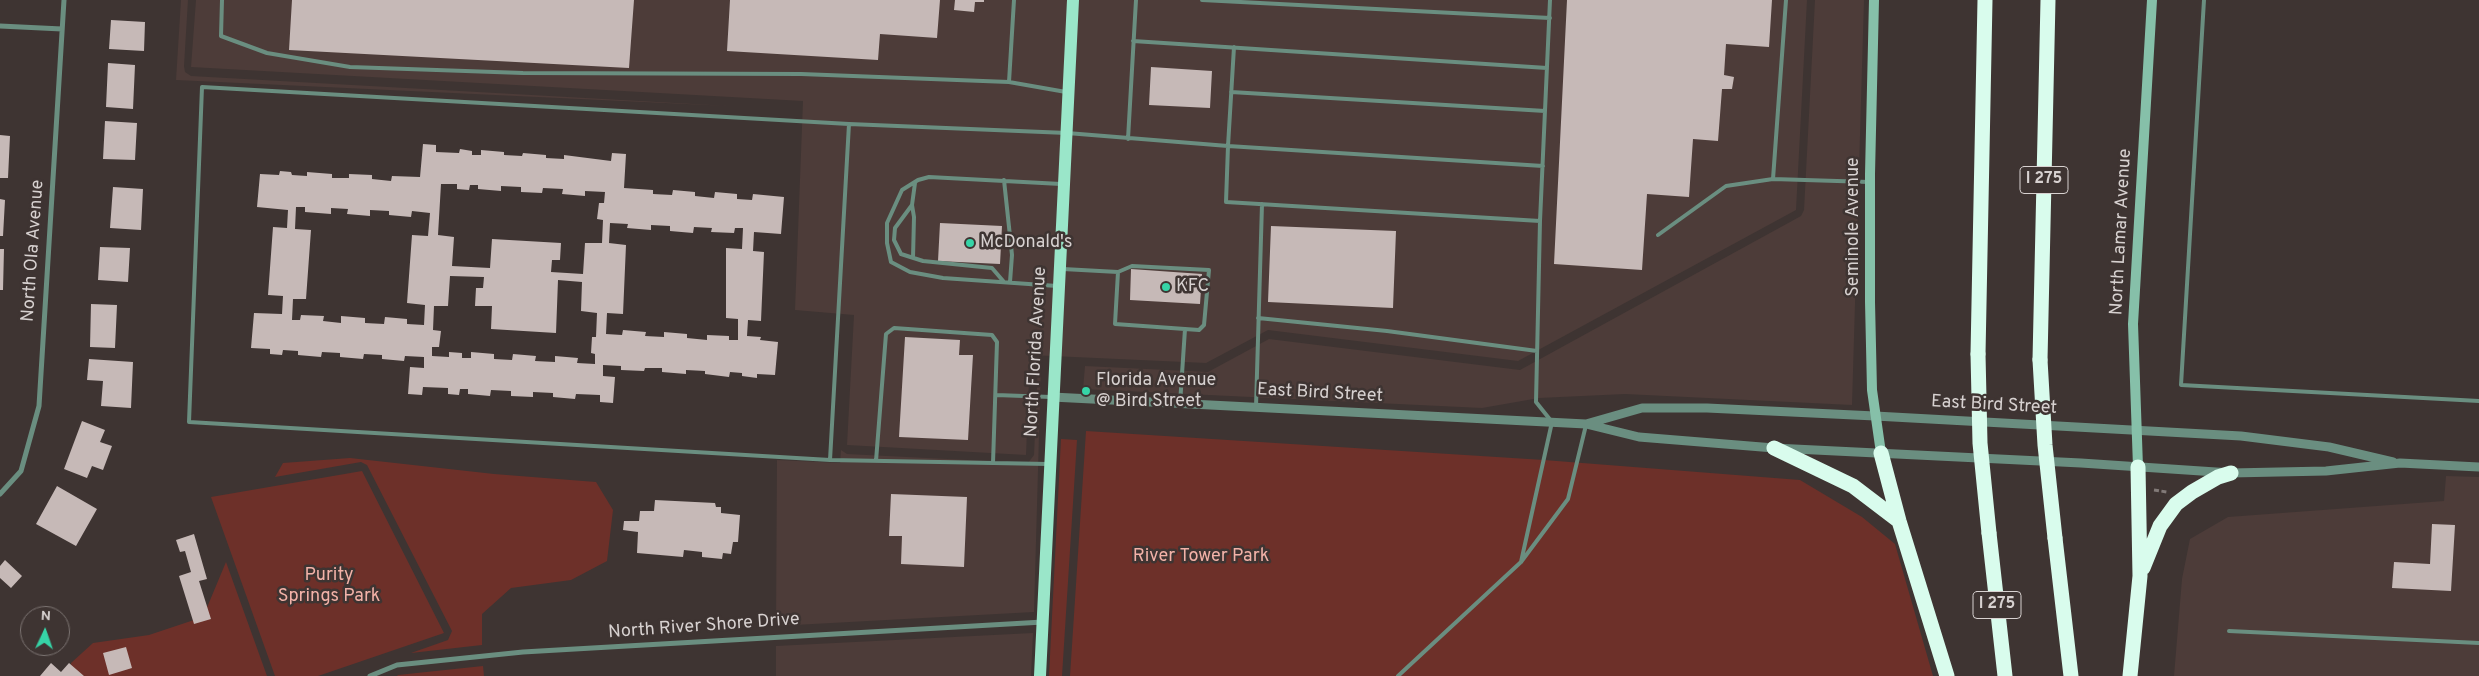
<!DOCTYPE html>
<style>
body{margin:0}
#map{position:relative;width:2479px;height:676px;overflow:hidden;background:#3e3432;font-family:Overpass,sans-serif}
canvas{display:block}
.north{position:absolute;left:20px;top:606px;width:50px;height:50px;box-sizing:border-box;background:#3e3432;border:1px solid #7b7371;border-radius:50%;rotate:3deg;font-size:14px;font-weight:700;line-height:20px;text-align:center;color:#d7d1d0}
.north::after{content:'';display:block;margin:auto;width:18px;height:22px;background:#36d4a7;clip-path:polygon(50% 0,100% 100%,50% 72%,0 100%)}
</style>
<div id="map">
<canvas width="2479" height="676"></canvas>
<div class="north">N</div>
</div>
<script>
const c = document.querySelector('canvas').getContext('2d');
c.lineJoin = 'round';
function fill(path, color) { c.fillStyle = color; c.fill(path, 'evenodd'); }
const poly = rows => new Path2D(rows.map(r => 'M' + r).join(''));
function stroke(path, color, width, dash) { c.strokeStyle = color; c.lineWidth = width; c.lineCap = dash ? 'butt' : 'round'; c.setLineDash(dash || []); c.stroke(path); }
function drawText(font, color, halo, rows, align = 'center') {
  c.font = font + ' Overpass,sans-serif'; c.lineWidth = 5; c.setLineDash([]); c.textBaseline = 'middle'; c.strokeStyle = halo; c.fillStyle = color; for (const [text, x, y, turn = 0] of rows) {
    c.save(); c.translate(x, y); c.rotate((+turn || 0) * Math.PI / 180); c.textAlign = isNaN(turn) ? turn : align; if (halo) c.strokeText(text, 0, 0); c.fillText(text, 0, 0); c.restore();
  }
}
fill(poly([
 [181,0,188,0,184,66,185,72,191,76,729,106,176,80],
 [196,0,1807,0,1796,210,1518,361,1268,330,1206,363,1030,355,1026,455,847,445,854,315,795,310,803,101,191,67],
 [1815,0,1864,0,1852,405,1625,394,1539,398,1482,408,1083,389,1085,366,1208,372,1269,339,1520,370,1801,216,1804,210],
 [1038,364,1041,364,1034,612,776,626,777,460,840,463,841,450,847,454,1028,463,1034,455],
 [2446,476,2479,477,2479,676,2174,676,2182,579,2190,539,2228,517,2444,501],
 [1033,633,1031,676,776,676,776,646]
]), '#4d3c39');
fill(poly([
 [1086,431,1544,460,1800,480,1862,517,1895,544,1933,676,1070,676],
 [1061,439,1077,440,1062,676,1049,676],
 [350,458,494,474,596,482,613,510,607,561,571,580,511,588,482,614,482,645,411,653,448,640,452,631,367,465,361,462,275,477,283,463],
 [362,471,444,633,318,676,275,676,211,497],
 [226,562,267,676,72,676,71,663,93,643,149,635,203,617],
 [483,666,484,676,397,676,398,675]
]), '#6d3029');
fill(poly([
 [292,0,634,0,629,68,289,50],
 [730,0,940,0,937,38,880,34,878,60,727,51],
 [955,0,984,0,984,2,975,2,974,12,954,10],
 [1567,0,1772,0,1769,47,1726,44,1724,75,1734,77,1732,89,1722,89,1718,141,1693,139,1689,197,1647,194,1642,270,1554,264],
 [111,20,145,22,144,51,109,49],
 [108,63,135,65,133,109,106,107],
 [1151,67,1212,71,1210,108,1149,105],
 [105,121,137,123,135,160,103,159],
 [0,135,10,136,8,178,0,178],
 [423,144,436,145,436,152,459,153,460,149,472,151,472,155,481,155,481,150,504,152,504,155,522,156,523,153,546,155,546,158,564,159,564,155,611,161,612,153,626,154,624,188,653,190,653,194,672,195,673,190,695,192,695,196,714,198,715,192,737,194,737,199,752,200,753,194,784,197,781,234,754,232,753,251,764,252,761,321,748,320,747,336,761,337,760,340,778,342,775,375,757,374,757,378,742,376,742,373,730,372,729,377,705,374,705,371,686,370,686,374,662,372,662,368,645,368,644,371,621,370,621,366,603,365,603,376,615,377,613,403,600,402,600,395,576,394,575,399,553,397,553,393,533,392,533,397,511,396,511,391,491,390,490,396,468,394,468,389,460,389,459,395,448,394,448,388,423,387,422,395,408,394,410,367,424,368,424,357,405,356,404,361,382,359,382,355,364,354,363,359,340,357,340,353,322,352,321,357,298,355,298,351,283,350,282,355,270,354,270,349,251,348,254,313,282,314,283,296,268,295,273,227,287,228,288,210,257,207,260,174,279,175,280,171,291,172,292,175,307,176,307,172,332,174,332,178,349,178,349,174,372,175,372,179,391,181,392,176,420,177],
 [441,184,457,184,457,189,469,190,470,185,478,185,478,189,501,191,501,186,521,187,521,192,542,193,543,188,563,189,562,194,585,196,585,191,605,192,604,203,599,203,597,219,603,220,602,243,585,243,583,274,551,272,552,260,560,260,561,243,492,239,490,268,452,266,454,237,438,235],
 [296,207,305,207,305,212,331,214,331,208,348,209,347,214,370,216,370,210,389,211,389,215,411,217,412,211,430,213,428,236,412,235,407,303,425,305,424,325,407,324,407,319,385,317,384,324,365,323,365,318,341,316,341,323,323,321,324,316,301,315,300,320,292,320,293,299,306,299,311,230,295,229],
 [610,223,628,224,627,228,651,230,651,225,670,226,670,231,693,233,694,227,712,228,711,232,734,233,735,228,743,228,742,249,726,248,726,318,738,319,738,340,729,340,729,336,707,335,707,340,687,338,687,334,664,332,664,337,645,336,646,332,623,330,622,335,606,334,607,313,623,314,626,245,609,243],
 [450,276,484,277,483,288,476,288,475,306,492,306,491,329,556,333,558,280,582,282,581,311,597,313,596,337,592,337,591,353,595,354,595,364,577,363,578,358,555,356,555,362,535,361,536,356,513,354,512,360,494,359,494,354,471,352,471,358,462,358,462,353,449,352,449,357,432,356,432,347,439,347,441,331,433,330,434,306,448,306],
 [113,187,143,189,141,230,110,228],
 [0,199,5,200,3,236,0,236],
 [940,223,1002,226,1000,264,938,261],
 [1271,226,1396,231,1393,308,1268,302],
 [100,247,130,248,128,282,98,280],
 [0,249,4,249,3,290,0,290],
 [1131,269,1202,274,1200,304,1130,300],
 [91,304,117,305,115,348,90,347],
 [905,337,960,340,959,355,973,355,968,440,899,437],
 [89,359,133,362,131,408,101,406,103,381,87,380],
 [82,421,105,430,100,442,112,446,103,470,92,466,87,478,64,469],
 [57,486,97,509,76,546,36,524],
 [891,494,967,497,964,567,901,564,902,536,889,536],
 [655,500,715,503,716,507,721,507,721,513,740,515,738,542,733,542,731,554,723,553,722,559,702,557,702,552,684,550,683,557,637,553,638,532,623,530,624,521,639,521,640,511,654,511],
 [2432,524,2455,525,2451,591,2392,588,2394,562,2430,564],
 [194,534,207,579,199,581,211,619,194,624,179,576,191,572,185,551,180,552,176,540],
 [5,560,22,576,11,588,0,578,0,566],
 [126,647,132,668,109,675,103,653],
 [51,663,61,672,69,663,84,676,40,676]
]), '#c6b9b7');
stroke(poly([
 [2154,490,2167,492]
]), '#827a78', 3, [5, 2.5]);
stroke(poly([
 [222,0,221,36,267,53,350,67,523,73,801,74,1009,82,1014,0],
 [1202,0,1550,18],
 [1786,0,1773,179,1869,182],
 [2204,0,2181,385,2479,401],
 [1133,41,1547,68],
 [1234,47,1228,146,1543,166],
 [1009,82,1066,92],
 [1231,92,1545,111],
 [1128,139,1136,0],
 [1004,180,1012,255,1010,282],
 [915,183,912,205,895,228,894,240,901,254,923,261,992,268,1004,282],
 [912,205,914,217,913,258],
 [1658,235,1726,186,1773,179],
 [1063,269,1118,272,1132,266,1209,270,1204,325,1199,330,1115,324,1118,272],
 [1057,286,943,278,910,272,891,262,887,243,887,223,902,190,918,180,929,177,1061,184],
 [1258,318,1387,331,1537,351],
 [996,395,1051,397],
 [1180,404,1185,329],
 [1256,407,1262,204],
 [830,460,849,124],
 [876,461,886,334,894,328,992,335,997,342,993,463],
 [1048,464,830,460,189,422,202,87,849,124,1067,133,1228,146,1226,202,1540,221,1550,0],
 [1521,562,1552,422,1536,402,1540,221],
 [2229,631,2479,643],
 [1398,676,1521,562,1568,499,1586,425]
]), '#6a8e80', 4);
stroke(poly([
 [0,26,62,29],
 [0,494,21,471,39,406,64,0],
 [370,676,397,665,523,652,1043,622]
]), '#6a8e80', 5);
stroke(poly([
 [1052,397,1586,424,1639,437,1774,448,2081,463,2231,473,2326,471,2400,463,2479,467],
 [1586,424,1642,408,1707,408,1875,416,2241,436,2329,447,2393,462]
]), '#6a8e80', 9);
stroke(poly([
 [1874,0,1870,174,1870,302,1872,390,1881,453],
 [2138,467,2133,324,2152,0]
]), '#86c0a9', 10);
stroke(poly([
 [1040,676,1073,0]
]), '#9ae6c9', 12);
stroke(poly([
 [1978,354,1985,0],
 [2040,360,2048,0],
 [1774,448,1853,486,1899,521],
 [1881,453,1899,521,1947,676],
 [1989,533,2005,676],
 [2055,538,2071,676],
 [2143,568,2160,526,2176,504,2192,492,2218,477,2231,473],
 [2130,676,2140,576,2138,467]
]), '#d9fced', 15);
stroke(poly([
 [1978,354,1980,443,1989,533],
 [2040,360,2045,445,2055,538]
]), '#d9fced', 15);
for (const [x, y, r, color] of [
 [970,243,5,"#36d4a7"],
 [1166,287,5,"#36d4a7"],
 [1086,391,5,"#36d4a7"]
]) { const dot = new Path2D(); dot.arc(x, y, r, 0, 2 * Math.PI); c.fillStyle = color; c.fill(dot); stroke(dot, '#3e3432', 2); }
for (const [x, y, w] of [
 [2044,180,48],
 [1997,605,48]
]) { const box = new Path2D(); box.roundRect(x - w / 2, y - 13.5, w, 27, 4); c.fillStyle = '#3e3432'; c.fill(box); stroke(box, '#d7d1d0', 1); }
drawText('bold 16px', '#d7d1d0', null, [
 ["I 275",2044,180],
 ["I 275",1997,605]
]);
drawText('18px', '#d7d1d0', '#3e3432', [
 ["Seminole Avenue",1854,227,-90],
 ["North Lamar Avenue",2122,232,-87],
 ["North Ola Avenue",34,251,-86],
 ["North Florida Avenue",1037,352,-87],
 ["East Bird Street",1320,394,3],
 ["East Bird Street",1994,406,3],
 ["North River Shore Drive",704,627,-4]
]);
drawText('18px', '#d7d1d0', '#3e3432', [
 ["McDonald's",980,243],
 ["KFC",1176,287],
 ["Florida Avenue",1096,381],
 ["@ Bird Street",1096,402]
], 'left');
drawText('18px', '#f3b2a8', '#3e3432', [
 ["River Tower Park",1201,557],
 ["Purity",329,576],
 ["Springs Park",329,597]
]);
</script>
